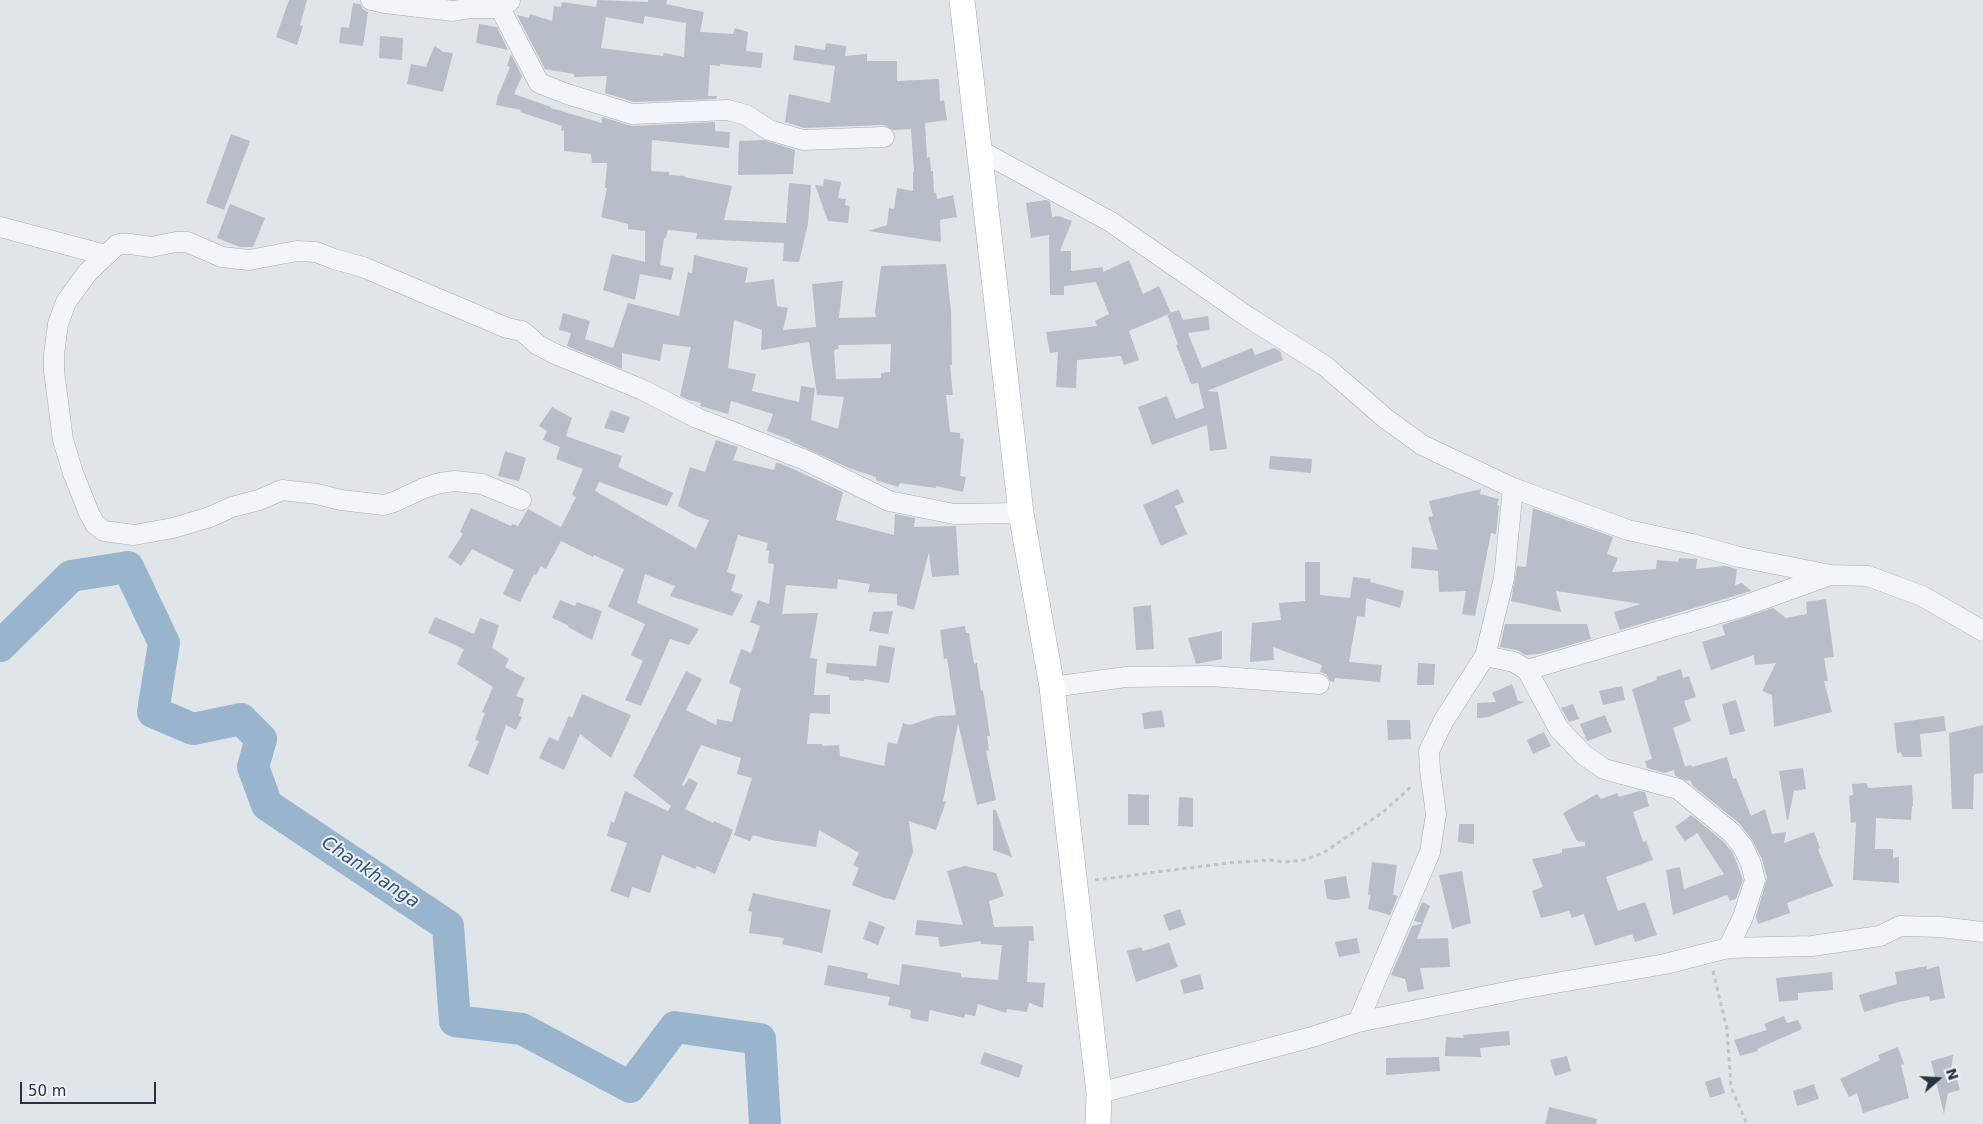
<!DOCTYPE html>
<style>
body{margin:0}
#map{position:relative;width:1983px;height:1124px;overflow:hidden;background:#e0e5ea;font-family:"DejaVu Sans",sans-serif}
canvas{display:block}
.north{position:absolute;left:1913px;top:1054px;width:50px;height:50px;-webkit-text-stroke:4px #f0f3f7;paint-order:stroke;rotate:71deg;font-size:14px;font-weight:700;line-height:20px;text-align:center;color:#273343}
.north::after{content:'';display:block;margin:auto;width:18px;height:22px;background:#273343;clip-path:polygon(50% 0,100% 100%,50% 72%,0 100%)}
.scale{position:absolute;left:20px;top:1082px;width:136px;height:22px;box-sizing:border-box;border:2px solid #273343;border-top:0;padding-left:6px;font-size:15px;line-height:18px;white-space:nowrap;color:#273343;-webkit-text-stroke:4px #f0f3f7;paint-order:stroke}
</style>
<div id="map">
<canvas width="1983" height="1124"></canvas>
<div class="north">N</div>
<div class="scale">50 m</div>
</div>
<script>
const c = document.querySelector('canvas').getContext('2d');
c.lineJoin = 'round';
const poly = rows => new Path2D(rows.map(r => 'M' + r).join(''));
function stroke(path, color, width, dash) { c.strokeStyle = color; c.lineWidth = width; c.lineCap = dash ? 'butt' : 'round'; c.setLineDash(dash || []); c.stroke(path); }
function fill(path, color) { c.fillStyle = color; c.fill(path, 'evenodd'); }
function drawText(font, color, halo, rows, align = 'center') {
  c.font = font + ' "DejaVu Sans",sans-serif'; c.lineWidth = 4; c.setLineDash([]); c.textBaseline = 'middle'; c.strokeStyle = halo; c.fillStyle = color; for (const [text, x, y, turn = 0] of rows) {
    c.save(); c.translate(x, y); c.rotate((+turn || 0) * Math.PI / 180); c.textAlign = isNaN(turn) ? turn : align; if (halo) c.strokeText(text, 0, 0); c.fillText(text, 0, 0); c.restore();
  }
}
stroke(poly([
 [0,646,71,576,128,567,164,643,153,712,193,729,241,719,261,739,253,767,267,805,448,926,455,1021,522,1029,630,1087,675,1027,760,1039,765,1124]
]), '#98b5cd', 32);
fill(poly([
 [289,0,307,0,300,25,303,26,297,45,276,37],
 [597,0,648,2,648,0,667,0,666,4,704,12,700,32,733,34,735,28,748,32,746,51,763,53,761,68,720,64,720,66,710,65,708,96,717,96,716,99,634,102,605,93,607,76,574,77,574,74,545,69,517,15,529,18,530,14,552,21,554,6,561,7,562,2,596,7],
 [645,16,686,23,684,57,664,53,663,56,601,48,606,17,643,24],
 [353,3,360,4,363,9,368,12,363,46,339,43,341,27,349,28],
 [479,24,497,27,508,50,476,43],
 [380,36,403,38,402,60,379,58],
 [826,43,846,46,845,56,867,54,867,61,897,61,897,81,939,79,940,101,944,100,947,120,925,123,927,158,930,157,931,171,933,171,934,193,936,192,937,199,953,195,957,217,940,220,941,242,868,231,887,225,889,208,894,209,897,188,913,191,913,172,914,172,911,129,893,130,884,125,804,128,785,122,789,94,830,103,835,66,793,60,795,45,825,50],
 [435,46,443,52,453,53,443,92,407,84,411,64,426,67,431,54],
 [511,54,522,76,514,94,551,107,551,108,602,123,602,117,632,126,715,122,715,131,730,132,729,148,652,140,651,171,669,172,669,175,685,176,684,177,732,186,724,220,786,223,789,183,811,185,808,224,799,262,783,261,784,243,696,239,697,233,668,230,666,238,664,238,660,265,674,268,671,280,640,274,635,300,603,290,612,254,645,262,645,231,628,229,628,224,601,217,607,188,605,188,607,163,592,163,591,154,564,151,564,131,561,130,562,126,520,112,521,110,496,105,498,96,510,67,507,66],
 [231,134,250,141,224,210,206,203],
 [764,140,795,150,793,174,738,175,739,141],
 [824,179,841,182,838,198,846,199,845,205,850,206,848,223,828,221,815,185,823,186],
 [1046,200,1050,202,1052,217,1058,216,1072,221,1060,251,1071,251,1071,271,1103,267,1103,272,1129,260,1143,294,1159,286,1171,313,1129,331,1139,360,1124,365,1121,356,1077,360,1076,388,1056,387,1058,352,1050,353,1046,332,1097,326,1095,321,1109,314,1096,282,1064,286,1064,295,1050,295,1049,235,1031,238,1026,203],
 [230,204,265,218,253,247,240,247,217,238],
 [694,255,748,268,745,283,774,279,777,306,788,308,783,330,816,327,812,284,843,281,839,318,876,317,875,312,881,266,946,264,951,311,952,365,950,365,953,395,946,395,950,432,960,433,960,438,964,439,960,476,966,477,963,492,936,486,936,488,900,483,898,487,876,480,876,477,849,468,790,441,791,440,767,431,773,414,731,401,728,414,700,406,701,403,689,400,680,396,691,347,663,344,660,361,622,353,622,369,567,346,571,333,559,330,563,313,590,321,585,339,613,348,628,303,679,316,688,272,692,273],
 [734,320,762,330,761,350,809,342,817,395,844,397,838,429,811,420,815,388,801,386,799,402,752,391,756,374,728,368],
 [891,344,890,372,881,373,881,378,836,379,834,350,839,349,838,345],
 [1179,310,1183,320,1208,316,1210,330,1188,333,1202,368,1252,348,1255,355,1274,348,1280,351,1283,360,1207,391,1218,392,1227,449,1210,451,1207,425,1152,445,1138,407,1167,396,1176,419,1204,408,1198,383,1191,384,1176,345,1178,344,1167,314],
 [552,407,572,418,566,436,622,456,618,467,673,493,667,506,599,482,595,491,696,549,709,520,696,516,678,506,690,467,705,472,716,440,738,447,733,460,774,470,776,463,782,464,843,492,836,520,894,535,895,514,915,518,914,527,956,526,959,575,932,577,929,552,914,610,897,605,897,594,868,592,870,584,838,579,837,589,786,585,782,614,818,613,810,658,817,659,814,695,830,695,830,714,810,713,807,744,822,744,822,746,839,745,840,756,884,766,888,742,897,744,903,723,910,725,937,716,956,715,947,658,944,659,940,630,965,626,966,633,969,633,974,664,977,663,981,691,983,690,990,736,987,736,989,750,986,751,996,800,977,805,958,723,943,801,946,802,936,830,909,821,913,852,895,900,884,898,852,885,859,868,853,865,859,853,819,830,816,847,771,840,753,835,750,841,734,835,752,778,737,774,741,758,701,745,682,785,684,786,689,778,698,783,685,809,713,823,714,821,733,830,715,874,697,866,695,869,662,855,650,893,632,887,629,898,610,891,627,843,607,836,611,821,614,823,625,791,668,811,671,806,633,776,686,671,702,679,686,710,716,725,717,719,732,722,741,688,729,683,741,649,751,653,760,626,750,622,758,600,769,604,774,564,768,563,769,551,766,550,768,543,738,535,727,572,736,575,731,591,743,595,732,616,670,596,675,586,645,574,637,603,699,629,689,645,670,639,641,706,625,700,643,661,631,655,645,624,608,607,624,569,594,555,593,557,561,541,546,569,541,566,536,575,534,574,520,602,503,594,514,570,472,549,461,566,448,557,463,534,460,532,471,508,511,526,512,524,518,526,528,509,561,527,576,497,572,495,583,469,556,459,560,447,543,440,547,431,539,426],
 [611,410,630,417,624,433,604,428],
 [505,451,526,458,519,481,498,476],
 [1270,456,1312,459,1311,473,1269,469],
 [1178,489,1184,502,1175,506,1187,534,1161,546,1143,505],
 [1481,489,1480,494,1499,499,1497,505,1499,506,1496,534,1491,533,1475,616,1462,614,1466,591,1439,592,1438,571,1411,568,1412,547,1438,550,1428,517,1433,516,1429,501],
 [1533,508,1613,537,1607,554,1618,558,1612,572,1656,569,1657,560,1678,562,1679,558,1697,559,1696,569,1726,566,1737,569,1735,585,1742,583,1751,591,1620,630,1614,612,1641,604,1556,591,1561,612,1511,601,1517,566,1526,567],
 [1305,562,1320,562,1320,595,1350,598,1353,577,1371,579,1370,582,1404,591,1400,608,1366,598,1365,617,1357,616,1349,662,1382,665,1380,682,1335,678,1334,682,1330,681,1326,674,1320,672,1322,665,1273,647,1274,660,1250,662,1252,623,1281,620,1279,603,1305,601],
 [1826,599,1834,657,1824,658,1828,681,1824,681,1832,712,1774,727,1772,695,1762,691,1776,663,1755,665,1754,655,1711,670,1702,642,1725,635,1722,625,1773,608,1786,618,1807,614,1806,602],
 [560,600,575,606,577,602,602,611,592,640,568,627,568,625,552,618],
 [1151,605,1154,649,1136,650,1133,607],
 [893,611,888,634,869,631,873,612],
 [435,617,474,634,480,618,499,625,492,648,509,659,505,667,525,678,516,696,524,699,519,716,522,717,516,730,506,725,488,775,468,766,479,741,475,740,485,713,482,712,493,687,457,664,464,649,428,633],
 [1505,624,1587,624,1591,639,1539,654,1525,655,1517,650,1500,647],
 [1222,631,1222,659,1196,664,1188,638],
 [879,645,895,648,889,683,864,679,864,681,849,680,849,677,826,673,827,663,876,666],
 [1418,663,1435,664,1434,685,1417,685],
 [1681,669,1683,678,1689,676,1696,697,1684,701,1691,721,1673,728,1685,766,1682,767,1691,765,1692,767,1727,757,1733,779,1736,778,1751,816,1765,809,1772,834,1786,832,1784,843,1814,832,1820,848,1818,849,1833,886,1787,903,1790,913,1758,924,1756,916,1767,878,1762,859,1752,840,1740,824,1693,786,1690,780,1687,781,1675,776,1674,770,1664,773,1647,768,1645,761,1652,759,1632,689,1657,680,1656,677],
 [1512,684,1518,701,1523,701,1524,702,1489,717,1477,718,1477,703,1496,702,1492,693],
 [1622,686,1625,700,1603,705,1599,691],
 [582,694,631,715,611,758,580,734,564,770,539,758,549,737,558,741,569,716,572,718],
 [1736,700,1745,731,1730,735,1722,704],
 [1573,704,1579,719,1569,722,1561,708],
 [1162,710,1165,727,1144,729,1142,713],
 [1605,715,1612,732,1587,741,1580,724],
 [1944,716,1946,731,1920,734,1922,757,1902,757,1901,752,1897,753,1894,723],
 [1387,720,1410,720,1411,739,1388,740],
 [1983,725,1983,773,1974,774,1973,809,1952,809,1949,733],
 [1544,732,1551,746,1533,754,1527,740],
 [1803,768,1806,789,1794,791,1788,820,1787,820,1779,771],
 [1867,783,1868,788,1912,785,1913,806,1912,806,1911,820,1876,818,1875,849,1893,849,1893,858,1899,857,1899,883,1853,880,1856,822,1851,823,1849,796,1853,795,1852,784],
 [1639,791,1645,792,1649,806,1633,812,1643,842,1646,841,1653,860,1606,877,1618,911,1645,902,1657,935,1635,942,1632,934,1595,946,1584,914,1572,918,1569,911,1541,918,1532,891,1543,887,1532,859,1562,853,1562,849,1585,846,1585,842,1577,841,1563,813,1597,794,1601,799,1617,793,1619,797],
 [1128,794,1149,795,1149,825,1128,825],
 [1179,797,1193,798,1193,827,1178,826],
 [993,810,996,810,1012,857,993,850],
 [1691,815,1723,841,1733,853,1743,880,1736,899,1730,901,1727,895,1673,915,1666,870,1680,867,1684,889,1724,874,1697,833,1685,841,1675,827],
 [1459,824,1474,824,1474,844,1458,842],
 [1372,862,1397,865,1393,895,1398,896,1390,915,1368,909,1371,894,1368,895],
 [965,866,996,873,1004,896,989,901,994,927,1033,926,1034,941,1029,941,1027,982,1045,983,1043,1008,1029,1003,1027,1012,1007,1009,1006,1013,978,1004,975,1016,965,1014,964,1018,930,1010,928,1022,910,1018,911,1010,888,1005,890,997,824,985,828,965,868,973,867,978,899,985,902,964,961,973,961,977,998,980,1002,945,981,944,981,941,940,947,938,937,915,935,917,920,963,925,947,871],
 [1462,871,1471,923,1452,929,1439,875],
 [1346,876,1350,898,1334,900,1327,899,1324,880],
 [753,893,831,910,822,953,782,944,784,938,749,933,752,912,748,911],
 [1422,902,1430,906,1423,923,1414,921],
 [1180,909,1186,925,1169,931,1163,915],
 [869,921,885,927,878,945,863,939],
 [1423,923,1417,939,1448,938,1450,967,1420,968,1424,989,1408,992,1405,979,1391,975,1412,926],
 [1357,938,1360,953,1339,957,1335,942],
 [1169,943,1178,967,1136,982,1127,951,1141,947,1143,951],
 [1927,966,1927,969,1939,966,1945,998,1930,1001,1929,996,1899,1002,1864,1012,1859,995,1897,984,1895,972],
 [1832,972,1833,990,1798,993,1798,1000,1779,1002,1776,978],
 [1200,974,1204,989,1184,994,1180,980],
 [1784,1016,1787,1023,1798,1020,1802,1029,1757,1049,1758,1051,1740,1056,1734,1040,1767,1030,1764,1024],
 [1509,1031,1510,1045,1480,1048,1481,1057,1445,1056,1446,1037,1464,1038,1463,1035],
 [1898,1047,1904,1064,1901,1065,1909,1098,1863,1113,1857,1093,1849,1097,1840,1079,1880,1060,1878,1055],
 [984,1052,1023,1065,1019,1078,980,1064],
 [1953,1055,1951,1072,1955,1070,1960,1090,1948,1093,1944,1114,1931,1061],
 [1567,1056,1571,1071,1555,1076,1550,1060],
 [1439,1057,1440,1071,1386,1075,1386,1058],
 [1720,1077,1725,1093,1710,1098,1705,1082],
 [1814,1084,1819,1099,1797,1106,1793,1091],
 [1549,1107,1597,1119,1596,1124,1545,1124]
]), '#b7bec8');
const minor = poly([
 [371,0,385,3,453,11,471,8,500,8,510,1],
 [500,8,539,83,567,94,632,114,728,110,746,115,769,130,803,140,884,137],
 [979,150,1111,222,1248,317,1325,366,1385,418,1422,445,1513,488,1628,530,1692,544,1739,557,1831,575,1868,576,1922,596,1983,631],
 [0,227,105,255],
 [521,500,482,484,455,481,440,483,424,488,394,502,384,505,341,500,317,494,282,490,259,500,232,507,210,517,173,528,134,535,104,531,95,524,89,513,73,473,63,440,54,371,54,355,58,324,66,302,88,272,118,244,130,244,151,247,176,242,187,242,222,257,249,260,297,251,316,252,334,259,363,267,507,328,522,331,538,345,553,353,643,390,697,418,805,460,889,501,954,514,1021,513],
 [1485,656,1514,662,1527,670,1559,729,1584,755,1604,769,1678,789,1732,833,1743,847,1751,864,1755,880,1743,917,1728,948],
 [1527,670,1741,607,1830,575],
 [1052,687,1126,677,1210,676,1319,684],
 [1358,1022,1430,852,1436,814,1430,770,1429,751,1444,720,1485,656,1504,578,1513,488],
 [1099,1093,1312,1037,1358,1022,1521,989,1665,964,1728,948,1812,946,1880,936,1900,926,1940,927,1983,932]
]);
const major = poly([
 [962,0,1021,513,1052,687,1099,1093,1098,1124]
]);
stroke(minor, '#a5acb5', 21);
stroke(major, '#9eaab7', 26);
stroke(poly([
 [1095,880,1227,863,1270,860,1284,862,1304,860,1323,853,1383,812,1413,785],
 [1713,971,1727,1029,1731,1087,1747,1124]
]), '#bec3c9', 3, [4, 4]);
stroke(minor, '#f3f5f8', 20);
stroke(major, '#fff', 25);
drawText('italic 18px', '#2e547b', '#f0f3f7', [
 ["Chankhanga",370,873,34]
]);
</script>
